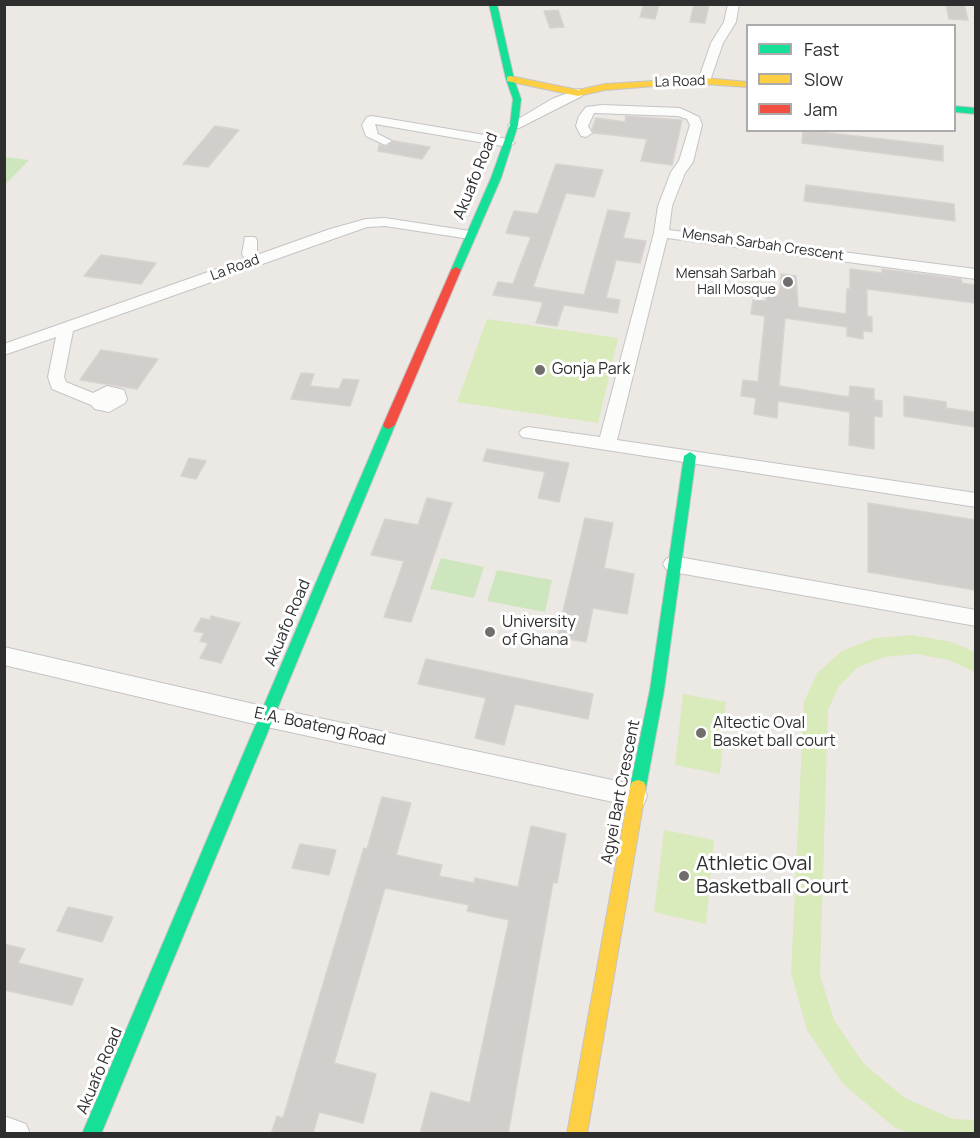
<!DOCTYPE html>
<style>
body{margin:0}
#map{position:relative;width:980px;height:1138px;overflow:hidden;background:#ece8e4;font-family:Manrope,sans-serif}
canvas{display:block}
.frame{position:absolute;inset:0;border:6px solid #2e2e2e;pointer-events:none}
.legend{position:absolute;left:746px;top:24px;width:210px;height:108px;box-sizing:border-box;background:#fff;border:2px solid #ababab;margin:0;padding:8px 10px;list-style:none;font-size:18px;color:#2e2e2e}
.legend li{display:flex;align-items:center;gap:12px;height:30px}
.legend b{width:30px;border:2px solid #ababab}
</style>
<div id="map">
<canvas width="980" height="1138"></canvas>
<div class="frame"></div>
<ul class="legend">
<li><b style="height:8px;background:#16e098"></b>Fast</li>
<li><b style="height:8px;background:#ffcf43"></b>Slow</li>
<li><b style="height:8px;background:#f24e42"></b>Jam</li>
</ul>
</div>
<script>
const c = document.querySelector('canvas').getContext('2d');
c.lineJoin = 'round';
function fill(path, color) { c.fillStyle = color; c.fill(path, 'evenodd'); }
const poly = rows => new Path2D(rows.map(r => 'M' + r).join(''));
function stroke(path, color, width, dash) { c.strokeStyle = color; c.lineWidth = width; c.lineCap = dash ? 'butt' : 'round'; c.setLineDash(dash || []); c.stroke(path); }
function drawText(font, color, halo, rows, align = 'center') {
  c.font = font + ' Manrope,sans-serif'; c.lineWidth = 6; c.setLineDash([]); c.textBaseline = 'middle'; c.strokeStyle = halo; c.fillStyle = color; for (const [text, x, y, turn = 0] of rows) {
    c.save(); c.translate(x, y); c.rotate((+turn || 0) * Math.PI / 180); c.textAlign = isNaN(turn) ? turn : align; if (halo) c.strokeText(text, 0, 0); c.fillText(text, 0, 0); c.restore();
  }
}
fill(poly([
 [5,157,29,160,5,185,4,157],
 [441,558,484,567,474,598,430,589],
 [497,570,552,580,545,612,487,601]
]), '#cee6be');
fill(poly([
 [487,319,618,338,598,423,457,402],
 [912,635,952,642,975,652,975,672,949,660,916,654,885,657,858,667,839,686,828,710,820,975,834,1020,864,1064,905,1098,953,1119,975,1120,975,1133,908,1133,894,1127,843,1084,807,1030,791,973,804,702,817,673,842,651,874,638],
 [683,694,726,702,720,774,675,765],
 [664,830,714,840,706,924,654,912]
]), '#d9eabb');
const building = poly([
 [644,4,659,4,655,19,640,17,644,4],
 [694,4,709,4,705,23,690,22,694,4],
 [946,4,964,4,968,20,949,19,946,4],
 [558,10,564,27,550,28,544,11,558,10],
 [626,116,682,120,672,165,641,161,647,139,594,133,592,129,596,118,625,122,626,116],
 [215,126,239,130,208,167,183,164,215,126],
 [803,130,943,146,943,161,802,143,803,130],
 [394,141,430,147,422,159,378,151,379,145,386,147,394,141],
 [556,164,603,170,594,197,566,193,533,287,584,295,608,210,630,213,623,238,646,241,640,263,616,260,606,298,620,300,617,313,564,305,557,326,536,323,543,302,493,295,498,282,513,284,531,237,506,233,514,211,538,214,556,164],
 [806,185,954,204,955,221,804,201,806,185],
 [101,255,156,263,141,284,84,276,101,255],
 [850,269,882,273,882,269,961,279,962,283,975,285,975,303,867,289,867,316,872,317,872,332,863,331,863,339,847,336,847,327,785,318,779,386,849,397,850,386,874,389,874,400,882,401,882,417,874,416,874,449,849,445,850,412,778,401,777,418,754,414,756,398,741,396,743,380,758,382,765,316,751,314,753,300,766,301,767,288,780,290,781,274,796,276,798,307,846,314,847,289,850,289,850,269],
 [101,350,158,359,137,389,80,380,101,350],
 [301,373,314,374,310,386,339,389,343,379,359,380,350,406,291,399,301,373],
 [904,396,946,402,946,408,975,412,975,427,904,416,904,396],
 [487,449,569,463,559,502,538,498,545,472,483,461,487,449],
 [189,458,206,461,196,479,181,476,189,458],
 [427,498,452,503,411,622,384,617,404,561,371,555,385,519,418,525,427,498],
 [868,503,975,520,975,590,868,572,868,503],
 [585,518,613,523,604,568,634,574,627,614,593,608,586,642,557,637,585,518],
 [211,616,240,623,221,663,200,658,208,643,200,641,204,633,194,631,201,618,210,620,211,616],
 [426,659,593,694,588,719,515,704,504,745,475,738,486,698,418,684,426,659],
 [382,797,411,803,396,855,442,865,439,876,474,883,475,878,518,887,531,826,566,834,557,883,553,882,508,1134,420,1134,431,1092,470,1103,509,920,467,911,469,905,385,888,334,1063,376,1074,363,1123,319,1112,313,1134,271,1134,277,1116,283,1118,354,881,364,848,367,849,382,797],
 [300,844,336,850,329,875,292,868,300,844],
 [68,907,113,917,102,942,57,931,68,907],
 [4,944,25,949,18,963,83,979,72,1005,4,990,4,944]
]);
fill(building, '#d1cecb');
stroke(building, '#d7d4d0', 1.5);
const street = poly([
 [728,4,739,4,736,22,723,43,710,81,708,84,700,84,698,81,711,43,724,22,728,4],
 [578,89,582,90,584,93,582,96,519,128,509,128,508,125,552,99,578,89],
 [602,105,680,108,699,117,702,125,693,162,685,173,672,206,669,230,976,269,976,279,667,238,617,440,976,493,976,507,522,437,519,433,522,429,528,427,600,437,654,233,658,206,671,172,679,161,690,125,687,119,678,116,594,113,588,126,592,133,586,137,581,136,576,126,579,116,586,107,602,105],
 [372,116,508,139,515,143,508,147,375,124,378,134,392,141,385,145,366,136,362,125,367,117,372,116],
 [385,218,470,231,477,235,470,239,385,226,367,227,73,331,64,377,66,382,93,393,107,386,124,390,127,399,125,403,109,412,95,409,91,405,52,389,48,377,56,337,4,355,4,344,245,259,242,254,245,237,255,237,257,240,257,255,330,229,366,219,385,218],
 [673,556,976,610,976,626,673,572,666,569,663,564,666,559,673,556],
 [4,647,267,707,636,785,644,788,647,796,644,804,636,807,267,727,4,665,4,647],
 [4,1116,26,1124,30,1134,4,1134,4,1116]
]);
const fast = poly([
 [489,4,497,4,514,79,521,99,518,125,501,178,461,270,456,273,451,270,491,178,510,125,513,99,506,79,489,4],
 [954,106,976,108,976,114,954,112,954,106],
 [389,421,395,425,101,1134,82,1134,383,425,389,421],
 [690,452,696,456,664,690,646,787,644,792,638,794,632,792,630,787,650,690,684,456,690,452]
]);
const slow = poly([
 [510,76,578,90,605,84,704,78,748,82,748,87,704,84,667,85,605,90,578,96,507,81,507,77,510,76],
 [638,780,644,782,646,787,587,1134,567,1134,630,787,632,782,638,780]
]);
const jam = poly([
 [456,267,461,270,395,425,389,429,385,428,383,425,451,270,456,267]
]);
stroke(street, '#c5c4c5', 2);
stroke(fast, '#c5c4c5', 2);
stroke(slow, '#c5c4c5', 2);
stroke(jam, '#c5c4c5', 2);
fill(street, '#fcfcfb');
fill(fast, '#16e098');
fill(slow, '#ffcf43');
fill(jam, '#f24e42');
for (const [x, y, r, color] of [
 [788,282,6,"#706f6e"],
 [540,370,6,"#706f6e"],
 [490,632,6,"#706f6e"],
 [701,733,6,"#706f6e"],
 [684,876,6,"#706f6e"]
]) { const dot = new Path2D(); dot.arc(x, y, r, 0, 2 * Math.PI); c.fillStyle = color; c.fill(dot); stroke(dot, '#fff', 2); }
drawText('14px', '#2e2e2e', '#fff', [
 ["La Road",680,82,-2],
 ["Mensah Sarbah Crescent",763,245,8],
 ["La Road",235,268,-20]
]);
drawText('14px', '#2e2e2e', '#fff', [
 ["Mensah Sarbah",776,274],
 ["Hall Mosque",776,290]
], 'right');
drawText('16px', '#2e2e2e', '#fff', [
 ["Akuafo Road",476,176,-68],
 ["Akuafo Road",288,623,-67],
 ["E.A. Boateng Road",320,727,12],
 ["Agyei Bart Crescent",621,792,-79],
 ["Akuafo Road",100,1071,-67]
]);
drawText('16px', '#2e2e2e', '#fff', [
 ["Gonja Park",552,370],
 ["University",502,623],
 ["of Ghana",502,641],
 ["Altectic Oval",713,724],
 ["Basket ball court",713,742]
], 'left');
drawText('20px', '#2e2e2e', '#fff', [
 ["Athletic Oval",696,864],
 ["Basketball Court",696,887]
], 'left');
</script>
